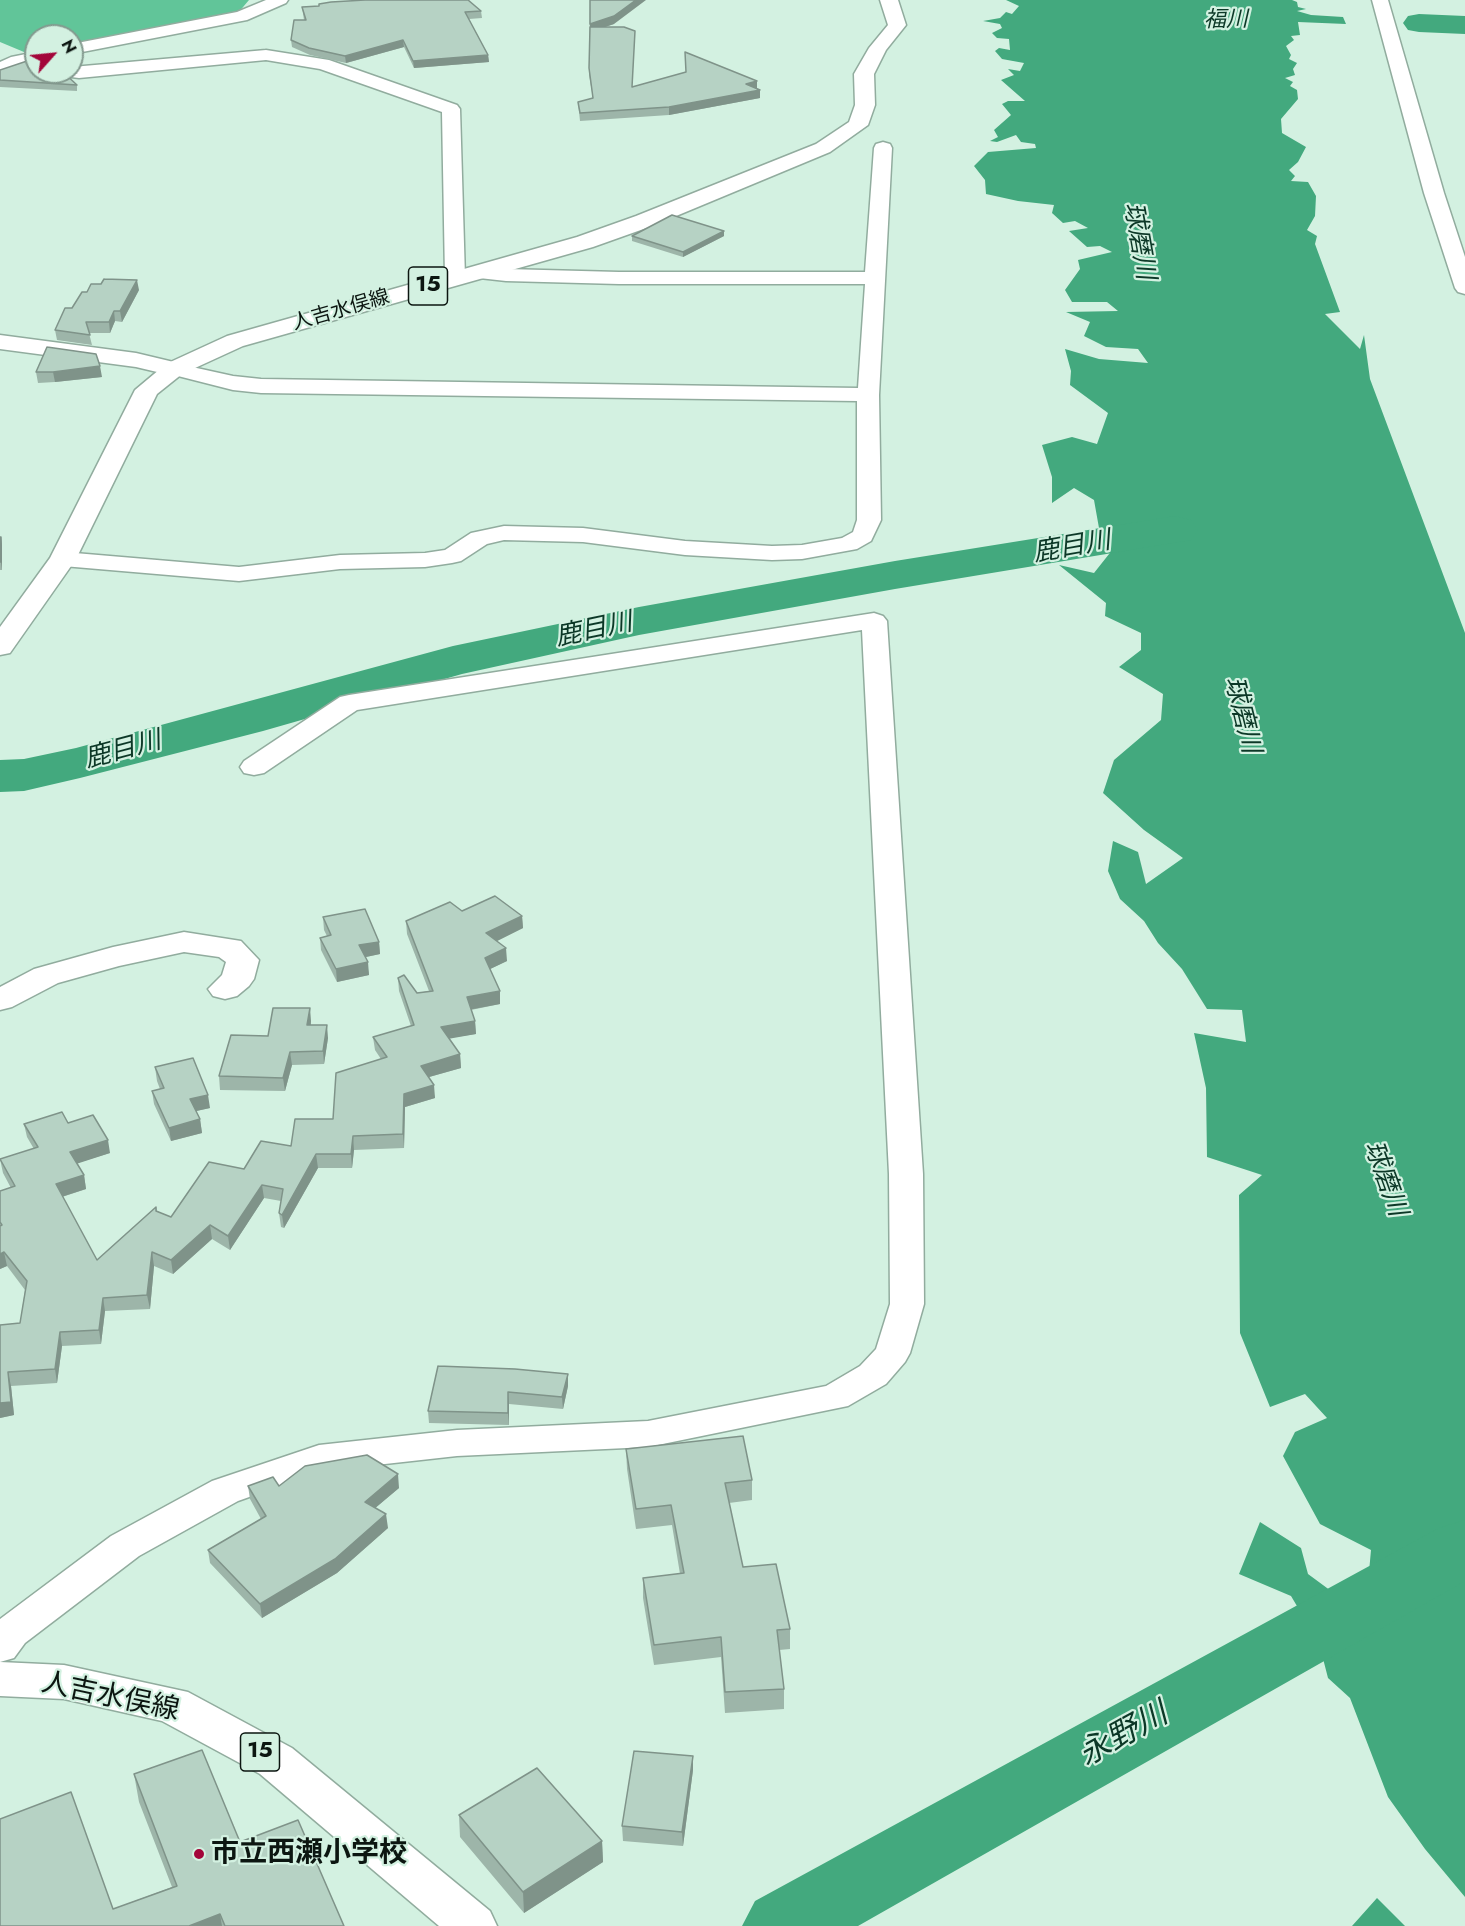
<!DOCTYPE html>
<meta charset="utf-8">
<style>
body{margin:0}
#map{position:relative;width:1465px;height:1926px;overflow:hidden;background:#d3f1e1;font-family:Jost,sans-serif}
canvas{display:block}
.north{position:absolute;left:24px;top:24px;width:60px;height:60px;box-sizing:border-box;background:#d3f1e1;border:2px solid #83998e;border-radius:50%;rotate:63deg;font-size:16px;font-weight:700;line-height:24px;text-align:center;color:#0c1611}
.north::after{content:'';display:block;margin:auto;width:21px;height:27px;background:#a3063a;clip-path:polygon(50% 0,100% 100%,50% 72%,0 100%)}
</style>
<div id="map">
<canvas width="1465" height="1926"></canvas>
<div class="north">N</div>
</div>
<script>
const c = document.querySelector('canvas').getContext('2d');
c.lineJoin = 'round';
function fill(path, color) { c.fillStyle = color; c.fill(path, 'evenodd'); }
const poly = rows => new Path2D(rows.map(r => 'M' + r).join(''));
function stroke(path, color, width, dash) { c.strokeStyle = color; c.lineWidth = width; c.lineCap = dash ? 'butt' : 'round'; c.setLineDash(dash || []); c.stroke(path); }
function drawText(font, color, halo, rows, align = 'center') {
  c.font = font + ' Jost,"Noto Sans JP",sans-serif'; c.lineWidth = 4.5; c.setLineDash([]); c.textBaseline = 'middle'; c.strokeStyle = halo; c.fillStyle = color; for (const [text, x, y, turn = 0] of rows) {
    c.save(); c.translate(x, y); c.rotate((+turn || 0) * Math.PI / 180); c.textAlign = isNaN(turn) ? turn : align; if (halo) c.strokeText(text, 0, 0); c.fillText(text, 0, 0); c.restore();
  }
}
fill(poly([
 [0,0,249,0,238,13,72,43,72,36,36,36,36,50,24,52,0,42]
]), '#61c599');
fill(poly([
 [1006,0,1292,0,1297,2,1298,7,1306,9,1297,11,1311,15,1343,17,1346,24,1298,22,1300,35,1291,36,1294,40,1286,46,1291,55,1289,59,1297,63,1293,69,1295,75,1285,78,1293,82,1290,86,1297,90,1298,99,1281,119,1282,133,1306,147,1298,162,1289,170,1295,176,1291,181,1308,182,1316,196,1315,216,1307,230,1317,236,1315,244,1340,312,1325,314,1360,349,1364,335,1370,379,1465,633,1465,1897,1425,1849,1388,1797,1350,1698,1328,1678,1319,1643,1291,1596,1239,1574,1260,1522,1301,1548,1308,1574,1365,1616,1371,1550,1320,1524,1283,1456,1295,1432,1327,1418,1305,1394,1270,1407,1240,1333,1239,1195,1262,1175,1207,1157,1206,1088,1194,1033,1246,1042,1242,1010,1207,1009,1182,969,1158,943,1144,921,1120,899,1108,871,1113,841,1138,852,1146,884,1183,858,1144,830,1103,793,1114,760,1161,720,1163,694,1119,667,1141,650,1141,633,1105,616,1106,603,1059,565,1094,573,1113,549,1084,538,1099,528,1094,500,1074,488,1052,503,1052,477,1042,445,1072,437,1097,444,1108,413,1070,385,1071,371,1065,349,1099,359,1148,363,1138,349,1106,347,1084,336,1090,322,1066,312,1118,311,1107,302,1072,302,1065,290,1080,269,1078,260,1112,252,1100,246,1087,247,1069,231,1088,228,1075,221,1063,223,1052,213,1054,205,1018,201,986,194,985,180,974,166,988,152,1036,148,1035,144,1021,142,1016,135,997,142,990,141,998,137,994,130,1011,115,1002,104,1008,101,1025,101,1001,80,1014,75,1008,69,1020,71,1024,63,1002,59,995,51,999,48,1010,50,1009,39,997,38,992,33,1002,28,1000,24,983,21,1000,18,1006,12,1012,14,1019,6],
 [1377,1898,1405,1926,1352,1926]
]), '#43a97e');
fill(poly([
 [1419,14,1465,16,1465,34,1419,32,1408,30,1403,23,1408,16,1419,14],
 [1175,516,1191,520,1198,530,1191,540,895,589,639,635,462,674,263,731,80,778,24,791,0,792,0,760,24,759,76,748,453,646,639,607,895,561,1175,516],
 [1465,1520,1465,1581,858,1926,742,1926,755,1901,1439,1528,1465,1520]
]), '#43a97e');
const street = poly([
 [266,0,288,0,286,3,247,20,72,54,72,44,237,12,266,0],
 [1372,0,1388,0,1444,193,1465,257,1465,294,1458,292,1455,288,1424,193,1372,0],
 [266,50,329,60,457,105,460,109,465,278,462,282,448,282,445,278,442,112,320,69,266,60,79,78,63,76,60,72,72,72,72,67,266,50],
 [36,52,36,62,0,74,0,62,11,57,36,52],
 [883,142,890,144,892,148,879,395,881,520,871,541,857,549,802,559,772,560,685,555,583,542,504,540,487,544,461,561,452,563,425,567,340,569,239,581,63,566,54,564,51,559,54,554,63,552,239,567,340,555,425,553,445,550,471,533,504,526,583,528,685,541,772,546,802,545,842,538,853,532,857,520,857,401,261,393,233,390,174,375,166,374,163,369,166,364,174,363,233,376,261,379,858,388,865,284,619,284,506,281,479,278,472,276,469,272,472,268,479,266,506,269,619,272,865,272,874,148,876,144,883,142],
 [874,613,883,616,887,621,923,1174,924,1304,910,1353,905,1362,886,1384,848,1406,648,1447,457,1456,322,1471,238,1501,139,1556,25,1643,14,1658,0,1662,0,1619,111,1536,212,1481,319,1445,457,1430,648,1421,826,1386,860,1366,876,1349,890,1304,889,1174,862,630,357,710,264,773,254,775,244,773,240,767,244,761,340,697,349,695,874,613]
]);
const secondary = poly([
 [0,335,136,353,182,364,186,369,182,374,174,376,136,367,0,349,0,335],
 [184,932,241,941,259,960,254,979,249,986,237,996,225,999,213,996,208,989,222,975,226,962,219,957,184,952,119,966,58,983,12,1007,0,1010,0,987,34,969,113,947,184,932]
]);
const primary = poly([
 [880,0,898,0,906,25,886,50,874,74,875,105,868,125,830,152,652,226,593,247,243,346,182,374,157,394,76,559,10,653,0,655,0,627,50,558,135,390,166,364,227,336,577,237,636,216,816,144,849,122,855,105,854,74,869,48,888,25,880,0],
 [0,1662,64,1665,188,1692,292,1748,490,1911,497,1926,439,1926,260,1774,162,1721,64,1699,0,1696,0,1662]
]);
stroke(street, '#91ac9e', 3);
stroke(secondary, '#91ac9e', 3);
stroke(primary, '#91ac9e', 3);
fill(street, '#fff');
fill(secondary, '#fff');
fill(primary, '#fff');
fill(poly([
 [590,0,614,24,605,27,635,31,632,87,757,89,760,98,669,115,580,121,578,102,593,98,589,75],
 [302,7,481,11,482,18,469,19,488,55,489,62,414,68,404,47,346,63,310,55,292,47,291,40,304,20],
 [0,70,77,85,77,91,0,87],
 [632,236,724,236,683,257,632,241],
 [139,290,122,322,115,321,110,333,89,333,92,345,57,340,55,330,72,308],
 [47,347,102,377,55,382,38,383,36,372],
 [0,537,1,537,2,545,2,570,0,570],
 [462,911,522,916,523,928,497,941,507,961,490,969,500,1004,471,1010,475,1021,476,1034,449,1038,460,1054,461,1068,429,1077,435,1098,405,1107,404,1148,354,1150,352,1168,318,1168,284,1228,281,1227,279,1213,281,1201,264,1198,230,1250,212,1239,173,1274,154,1266,150,1309,105,1311,101,1344,62,1346,57,1383,11,1386,14,1415,0,1418,0,1325,20,1323,25,1290,7,1266,0,1269,0,1191,11,1188,3,1173,0,1159,34,1149,27,1137,24,1124,68,1123,110,1153,77,1163,84,1175,86,1189,62,1197,97,1260,156,1207,157,1211,171,1217,244,1169,291,1146,333,1119,381,1059,375,1050,373,1037,411,1026,399,991,398,978,417,993,429,991,407,934,406,921],
 [323,917,379,942,380,954,366,957,369,975,337,982,321,950,320,938,327,936,324,930],
 [311,1021,311,1025,328,1038,324,1064,292,1065,285,1091,220,1090,219,1076,268,1036],
 [155,1067,210,1108,196,1111,200,1119,202,1133,171,1141,154,1104,152,1091,160,1089,157,1081],
 [438,1366,568,1386,563,1409,509,1404,509,1425,429,1423,428,1411],
 [626,1449,752,1480,752,1500,729,1503,743,1567,790,1629,790,1649,779,1650,784,1689,784,1709,725,1713,721,1657,654,1665,643,1598,643,1578,680,1574,672,1525,636,1529,627,1469],
 [248,1486,279,1486,399,1488,375,1508,388,1528,337,1573,262,1618,210,1563,208,1550,261,1519,250,1499],
 [693,1770,683,1846,623,1841,622,1826],
 [134,1774,240,1842,344,1926,0,1926,113,1909,172,1887,139,1802],
 [459,1815,602,1841,603,1862,524,1913,460,1837]
]), '#9db5a9');
fill(poly([
 [636,0,646,0,614,24,590,32,590,24],
 [403,40,404,47,346,63,345,56],
 [488,55,489,62,414,68,413,61],
 [757,81,757,89,746,84],
 [760,90,760,98,669,115,669,107],
 [724,231,724,236,683,257,683,252],
 [137,280,139,290,122,322,120,311],
 [114,311,115,321,110,333,109,322],
 [100,366,102,377,55,382,53,372],
 [1,537,2,545,2,570,1,562],
 [522,916,523,928,487,946,486,933],
 [379,942,380,954,361,958,359,945],
 [506,948,507,961,486,971,485,958],
 [368,962,369,975,337,982,336,969],
 [500,991,500,1004,468,1010,467,997],
 [310,1008,311,1021,309,1038,307,1025],
 [475,1021,476,1034,442,1040,441,1027],
 [327,1025,328,1038,324,1064,323,1051],
 [290,1052,292,1065,285,1091,283,1078],
 [460,1054,461,1068,422,1079,421,1066],
 [434,1085,435,1098,405,1107,404,1148,403,1134,404,1094],
 [208,1095,210,1108,192,1112,190,1099],
 [200,1119,202,1133,171,1141,169,1128],
 [353,1136,354,1150,352,1168,351,1154],
 [108,1140,110,1153,73,1165,70,1152],
 [316,1154,318,1168,284,1228,282,1215],
 [84,1175,86,1189,58,1198,56,1184],
 [262,1185,264,1198,230,1250,228,1236],
 [210,1225,212,1239,173,1274,171,1260],
 [4,1252,7,1266,0,1269,0,1254],
 [152,1252,154,1266,150,1309,147,1295],
 [103,1298,105,1311,101,1344,99,1330],
 [60,1332,62,1346,57,1383,55,1369],
 [8,1372,11,1386,14,1415,0,1418,0,1403],
 [568,1374,568,1386,563,1409,562,1397],
 [508,1392,509,1404,509,1425,508,1413],
 [398,1474,399,1488,367,1515,365,1502],
 [386,1514,388,1528,337,1573,262,1618,260,1604],
 [693,1756,693,1770,683,1846,682,1832],
 [602,1841,603,1862,524,1913,523,1892],
 [220,1914,222,1926,189,1926]
]), '#7f9389');
const building = poly([
 [365,0,468,0,481,11,465,12,488,55,413,61,403,40,345,56,309,48,291,40,294,20,306,20,302,7,319,6,319,4,331,2,365,0],
 [590,0,636,0,614,16,590,24,590,0],
 [590,27,624,27,635,31,632,87,686,72,685,52,757,81,746,84,760,90,669,107,580,113,578,102,593,98,589,68,590,27],
 [36,58,36,72,63,72,77,85,0,80,0,70,36,58],
 [672,215,724,231,683,252,632,236,672,215],
 [104,279,137,280,120,311,114,311,109,322,86,322,90,335,55,330,65,308,72,308,82,292,87,292,91,284,101,284,104,279],
 [47,347,96,354,100,366,53,372,36,372,47,347],
 [0,537,1,537,1,562,0,562,0,537],
 [495,896,522,916,486,933,506,948,485,958,500,991,467,997,475,1021,441,1027,460,1054,421,1066,434,1085,404,1094,403,1134,353,1136,351,1154,316,1154,282,1215,279,1213,283,1189,262,1185,228,1236,210,1225,171,1260,152,1252,147,1295,103,1298,99,1330,60,1332,55,1369,8,1372,11,1402,0,1403,0,1325,20,1323,27,1281,4,1252,0,1254,0,1226,2,1225,0,1222,0,1191,15,1186,0,1159,38,1147,24,1124,62,1112,68,1123,93,1115,108,1140,70,1152,84,1175,56,1184,97,1260,156,1207,156,1211,171,1217,209,1162,244,1169,261,1141,291,1146,295,1119,333,1119,336,1073,387,1057,373,1037,414,1025,398,978,404,975,417,993,433,991,406,921,450,902,462,911,495,896],
 [365,909,379,942,359,945,368,962,336,969,320,938,331,935,323,917,365,909],
 [273,1008,310,1008,307,1025,327,1025,323,1051,290,1052,283,1078,219,1076,231,1035,268,1036,273,1008],
 [193,1058,208,1095,190,1099,200,1119,169,1128,152,1091,164,1088,155,1067,193,1058],
 [438,1366,515,1369,568,1374,562,1397,508,1392,508,1413,428,1411,438,1366],
 [743,1436,752,1480,725,1483,743,1567,776,1564,790,1629,777,1630,784,1689,725,1692,721,1637,654,1645,643,1578,684,1573,671,1505,636,1509,626,1449,743,1436],
 [367,1455,398,1474,365,1502,386,1514,335,1559,260,1604,208,1550,266,1516,248,1486,273,1477,279,1486,305,1466,367,1455],
 [202,1750,240,1842,298,1820,344,1926,225,1926,220,1914,189,1926,0,1926,0,1819,71,1792,113,1909,177,1886,134,1774,202,1750],
 [634,1751,693,1756,682,1832,622,1826,634,1751],
 [537,1768,602,1841,523,1892,459,1815,537,1768]
]);
fill(building, '#b6d2c4');
stroke(building, '#7f9389', 1.5);
for (const [x, y, r, color] of [
 [199,1854,6,"#a3063a"]
]) { const dot = new Path2D(); dot.arc(x, y, r, 0, 2 * Math.PI); c.fillStyle = color; c.fill(dot); stroke(dot, '#d3f1e1', 2); }
drawText('20px', '#0c1611', '#d3f1e1', [
 ["人吉水俣線",341,311,-16]
]);
drawText('italic 22px', '#0c3827', '#d3f1e1', [
 ["福川",1226,21,-1]
]);
for (const [x, y, w] of [
 [428,286,39],
 [260,1752,39]
]) { const box = new Path2D(); box.roundRect(x - w / 2, y - 19, w, 38, 4.5); c.fillStyle = '#d3f1e1'; c.fill(box); stroke(box, '#0c1611', 1.5); }
drawText('bold 22px', '#0c1611', null, [
 ["15",428,286],
 ["15",260,1752]
]);
drawText('italic 26px', '#0c3827', '#d3f1e1', [
 ["球磨川",1138,241,80],
 ["鹿目川",1072,548,-10],
 ["鹿目川",594,631,-12],
 ["球磨川",1241,715,76],
 ["鹿目川",123,751,-15],
 ["球磨川",1384,1179,70]
]);
drawText('28px', '#0c1611', '#d3f1e1', [
 ["人吉水俣線",110,1698,12]
]);
drawText('bold 28px', '#0c1611', '#d3f1e1', [
 ["市立西瀬小学校",211,1854]
], 'left');
drawText('italic 32px', '#0c3827', '#d3f1e1', [
 ["永野川",1124,1736,-29]
]);
</script>
